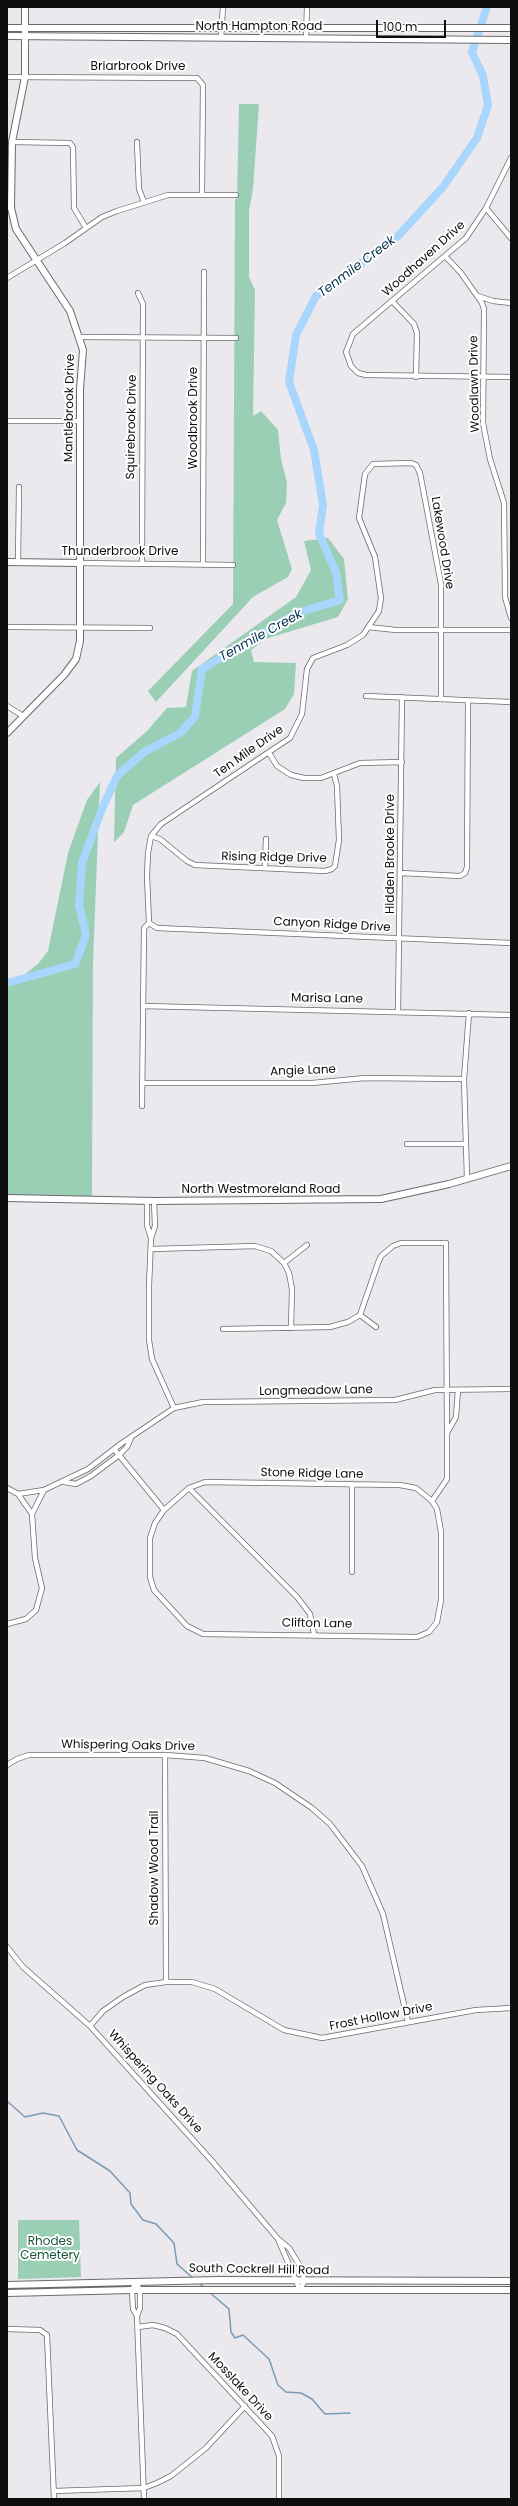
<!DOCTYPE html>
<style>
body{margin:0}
#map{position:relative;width:518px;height:2506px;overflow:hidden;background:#ebe9ee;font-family:Poppins,sans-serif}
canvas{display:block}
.frame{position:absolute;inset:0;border:8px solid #0d0d0e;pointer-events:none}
.scale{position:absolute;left:376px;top:20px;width:70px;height:18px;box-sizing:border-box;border:2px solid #0d0d0e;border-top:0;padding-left:5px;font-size:12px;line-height:14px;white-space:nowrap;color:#0d0d0e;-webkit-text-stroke:3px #fff;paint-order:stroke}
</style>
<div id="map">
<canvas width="518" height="2506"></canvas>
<div class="frame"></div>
<div class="scale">100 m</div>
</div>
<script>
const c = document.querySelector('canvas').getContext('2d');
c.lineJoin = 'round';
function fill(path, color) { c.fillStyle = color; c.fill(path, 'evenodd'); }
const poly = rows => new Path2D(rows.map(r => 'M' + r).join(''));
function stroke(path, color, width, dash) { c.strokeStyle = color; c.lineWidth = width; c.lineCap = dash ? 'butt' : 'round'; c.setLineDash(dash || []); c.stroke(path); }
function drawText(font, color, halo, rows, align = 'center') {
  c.font = font + ' Poppins,sans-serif'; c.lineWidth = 4; c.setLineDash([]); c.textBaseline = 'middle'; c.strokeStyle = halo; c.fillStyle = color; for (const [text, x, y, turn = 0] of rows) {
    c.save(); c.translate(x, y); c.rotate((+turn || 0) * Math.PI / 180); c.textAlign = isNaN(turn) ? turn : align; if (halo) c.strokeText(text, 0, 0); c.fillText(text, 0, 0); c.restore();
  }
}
fill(poly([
 [239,104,259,104,253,189,249,211,249,277,255,290,253,416,261,411,278,430,281,459,287,483,286,503,277,520,292,569,288,577,253,597,156,702,148,691,233,604,235,199,237,199],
 [328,538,344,559,348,599,338,617,265,639,251,650,254,662,296,663,294,694,285,709,133,805,124,832,114,842,116,758,147,731,167,708,186,707,192,671,296,597,311,570,304,541],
 [100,782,93,962,92,1197,7,1195,7,988,38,964,48,951,68,853,87,800],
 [18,2220,79,2220,81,2277,18,2279]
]), '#9acfb6');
stroke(poly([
 [7,2101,25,2117,43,2113,59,2116,77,2150,110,2171,130,2193,131,2204,143,2220,156,2224,174,2243,177,2264,193,2278],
 [199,2283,205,2288],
 [209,2292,229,2309,231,2332,235,2338,243,2335,269,2359,278,2385,286,2392,301,2393,312,2399,325,2414,350,2413]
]), '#7a9ab5', 1.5);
stroke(poly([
 [7,983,75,964,86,935,79,905,82,863,102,809,117,776,144,752,180,733,195,717,202,669,297,613,340,600,336,572,319,534,323,505,314,450,289,382,296,335,316,296,398,236,443,187,477,138,488,105,483,76,472,52,487,7]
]), '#a9d6fc', 8);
const street = poly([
 [221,37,223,7],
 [306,38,307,7],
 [7,77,197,78,203,85,202,194],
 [12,142,70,143,73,147,74,208,86,228],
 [137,142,139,189,144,202],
 [511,158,486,208,466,238,353,334,346,352,351,366,358,373,366,375,511,377],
 [486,208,511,238],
 [445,256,461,273,482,303,484,309,483,423,490,459,504,503,505,597,511,618],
 [7,278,65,243,102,217,117,211,168,195,236,195],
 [138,293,143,304,142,563],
 [478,296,493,301,511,303],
 [392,301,414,324,417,333,416,377],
 [79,337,236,338],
 [7,421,81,421],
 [18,563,19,487],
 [80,563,233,565],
 [203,563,204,272],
 [7,627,150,628],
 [368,627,396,630,511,630],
 [366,696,511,702],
 [441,698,441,584,420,473,416,465,411,463,373,464,365,474,359,518,375,557,381,598,379,611,363,635,347,645,313,658,307,669,302,714,290,738,161,824,151,836,148,853,147,876,149,923,157,928,511,943],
 [7,706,23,716],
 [269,753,277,766,291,775,304,778,321,778,360,763,402,762],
 [151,836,160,839,187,861,195,865,325,871,332,869,335,866,339,840,337,786,334,774],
 [265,868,266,839],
 [401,873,460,876,465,873,467,867,468,700],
 [143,1006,511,1015],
 [398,1011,402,697],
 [142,1083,312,1083,365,1078,464,1079],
 [142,1106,144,928,149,923],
 [407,1144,466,1144],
 [467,1178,464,1079,469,1013],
 [147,1201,147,1225,151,1238],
 [154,1201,155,1226,151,1238,149,1286,149,1340,152,1359,174,1408],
 [152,1249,255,1246,271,1251,284,1263,289,1273,292,1289,291,1328],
 [284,1263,307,1245],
 [360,1315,376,1327],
 [223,1329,330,1327,348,1322,360,1315,378,1263,381,1256,393,1246,401,1243,446,1243,447,1433,456,1417,458,1390],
 [114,1449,164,1510],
 [64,1482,76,1484,91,1476,119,1455,127,1447,131,1438],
 [205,1482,400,1485,416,1488,432,1501,437,1509,441,1532,441,1600,437,1622,429,1632,417,1637,203,1634,187,1626,154,1590,150,1577,150,1538,155,1523,164,1510,189,1488,205,1482],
 [7,1488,18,1494,32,1514,35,1558,42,1588,36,1610,26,1619,7,1624],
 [189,1488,297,1597,310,1614,314,1634],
 [18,1494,44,1490,88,1469,122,1443,174,1408,203,1402,395,1400,435,1390,511,1389],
 [432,1501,447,1479,447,1433],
 [32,1514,44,1490],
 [352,1572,352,1484],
 [165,1755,166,1982],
 [7,1765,17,1759,29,1755,165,1755,205,1758,249,1771,275,1783,312,1808,330,1824,362,1866,383,1914,408,2022],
 [7,1947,23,1967,90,2026,212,2161,278,2239,289,2248,303,2271,304,2282,300,2290],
 [90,2026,103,2011,123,1997,145,1985,166,1982,192,1982,215,1989,284,2030,322,2038,476,2010,511,2008],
 [278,2239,300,2290],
 [136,2282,140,2290,140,2308,137,2316,144,2499],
 [136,2282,132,2290,133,2309,137,2316],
 [138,2327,153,2325,165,2328,177,2334,272,2436,279,2456,279,2499],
 [7,2329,40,2330,47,2335,54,2499],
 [54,2491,144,2488,157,2483,171,2476,206,2448,245,2406]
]);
const secondary = poly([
 [7,28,511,28],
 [7,36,511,40],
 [7,562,80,563],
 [7,733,64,675,76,659,80,641,80,389,83,350,70,311,16,229,11,208,12,142,25,77,25,7],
 [7,1198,154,1201,381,1199,449,1184,511,1166],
 [7,2285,218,2280,511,2281],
 [7,2293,132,2290,511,2290]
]);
stroke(street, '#6c6a6e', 6);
stroke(secondary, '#6c6a6e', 8);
stroke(street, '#fff', 4.5);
stroke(secondary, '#fff', 6);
drawText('12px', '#0d0d0e', '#fff', [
 ["North Hampton Road",259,27],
 ["Briarbrook Drive",138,67],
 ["Woodhaven Drive",424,259,-42],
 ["Woodlawn Drive",475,384,-91],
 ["Mantlebrook Drive",70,408,-89],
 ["Woodbrook Drive",194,418,-90],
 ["Squirebrook Drive",132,427,-89],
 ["Lakewood Drive",442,543,81],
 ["Thunderbrook Drive",120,552],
 ["Ten Mile Drive",249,752,-35],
 ["Hidden Brooke Drive",391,854,-90],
 ["Rising Ridge Drive",274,858,1],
 ["Canyon Ridge Drive",332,925,3],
 ["Marisa Lane",327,999,1],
 ["Angie Lane",303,1071,-2],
 ["North Westmoreland Road",261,1190],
 ["Longmeadow Lane",316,1391,-1],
 ["Stone Ridge Lane",312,1474,1],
 ["Clifton Lane",317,1624,1],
 ["Whispering Oaks Drive",128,1746,1],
 ["Shadow Wood Trail",155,1868,-90],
 ["Frost Hollow Drive",381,2017,-11],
 ["Whispering Oaks Drive",155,2082,48],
 ["South Cockrell Hill Road",259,2270,1],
 ["Mosslake Drive",240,2387,47]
]);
drawText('12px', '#1a553e', '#fff', [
 ["Rhodes",50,2242],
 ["Cemetery",50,2256]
]);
drawText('italic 13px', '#002e4b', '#fff', [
 ["Tenmile Creek",357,267,-37],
 ["Tenmile Creek",261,636,-29]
]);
</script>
